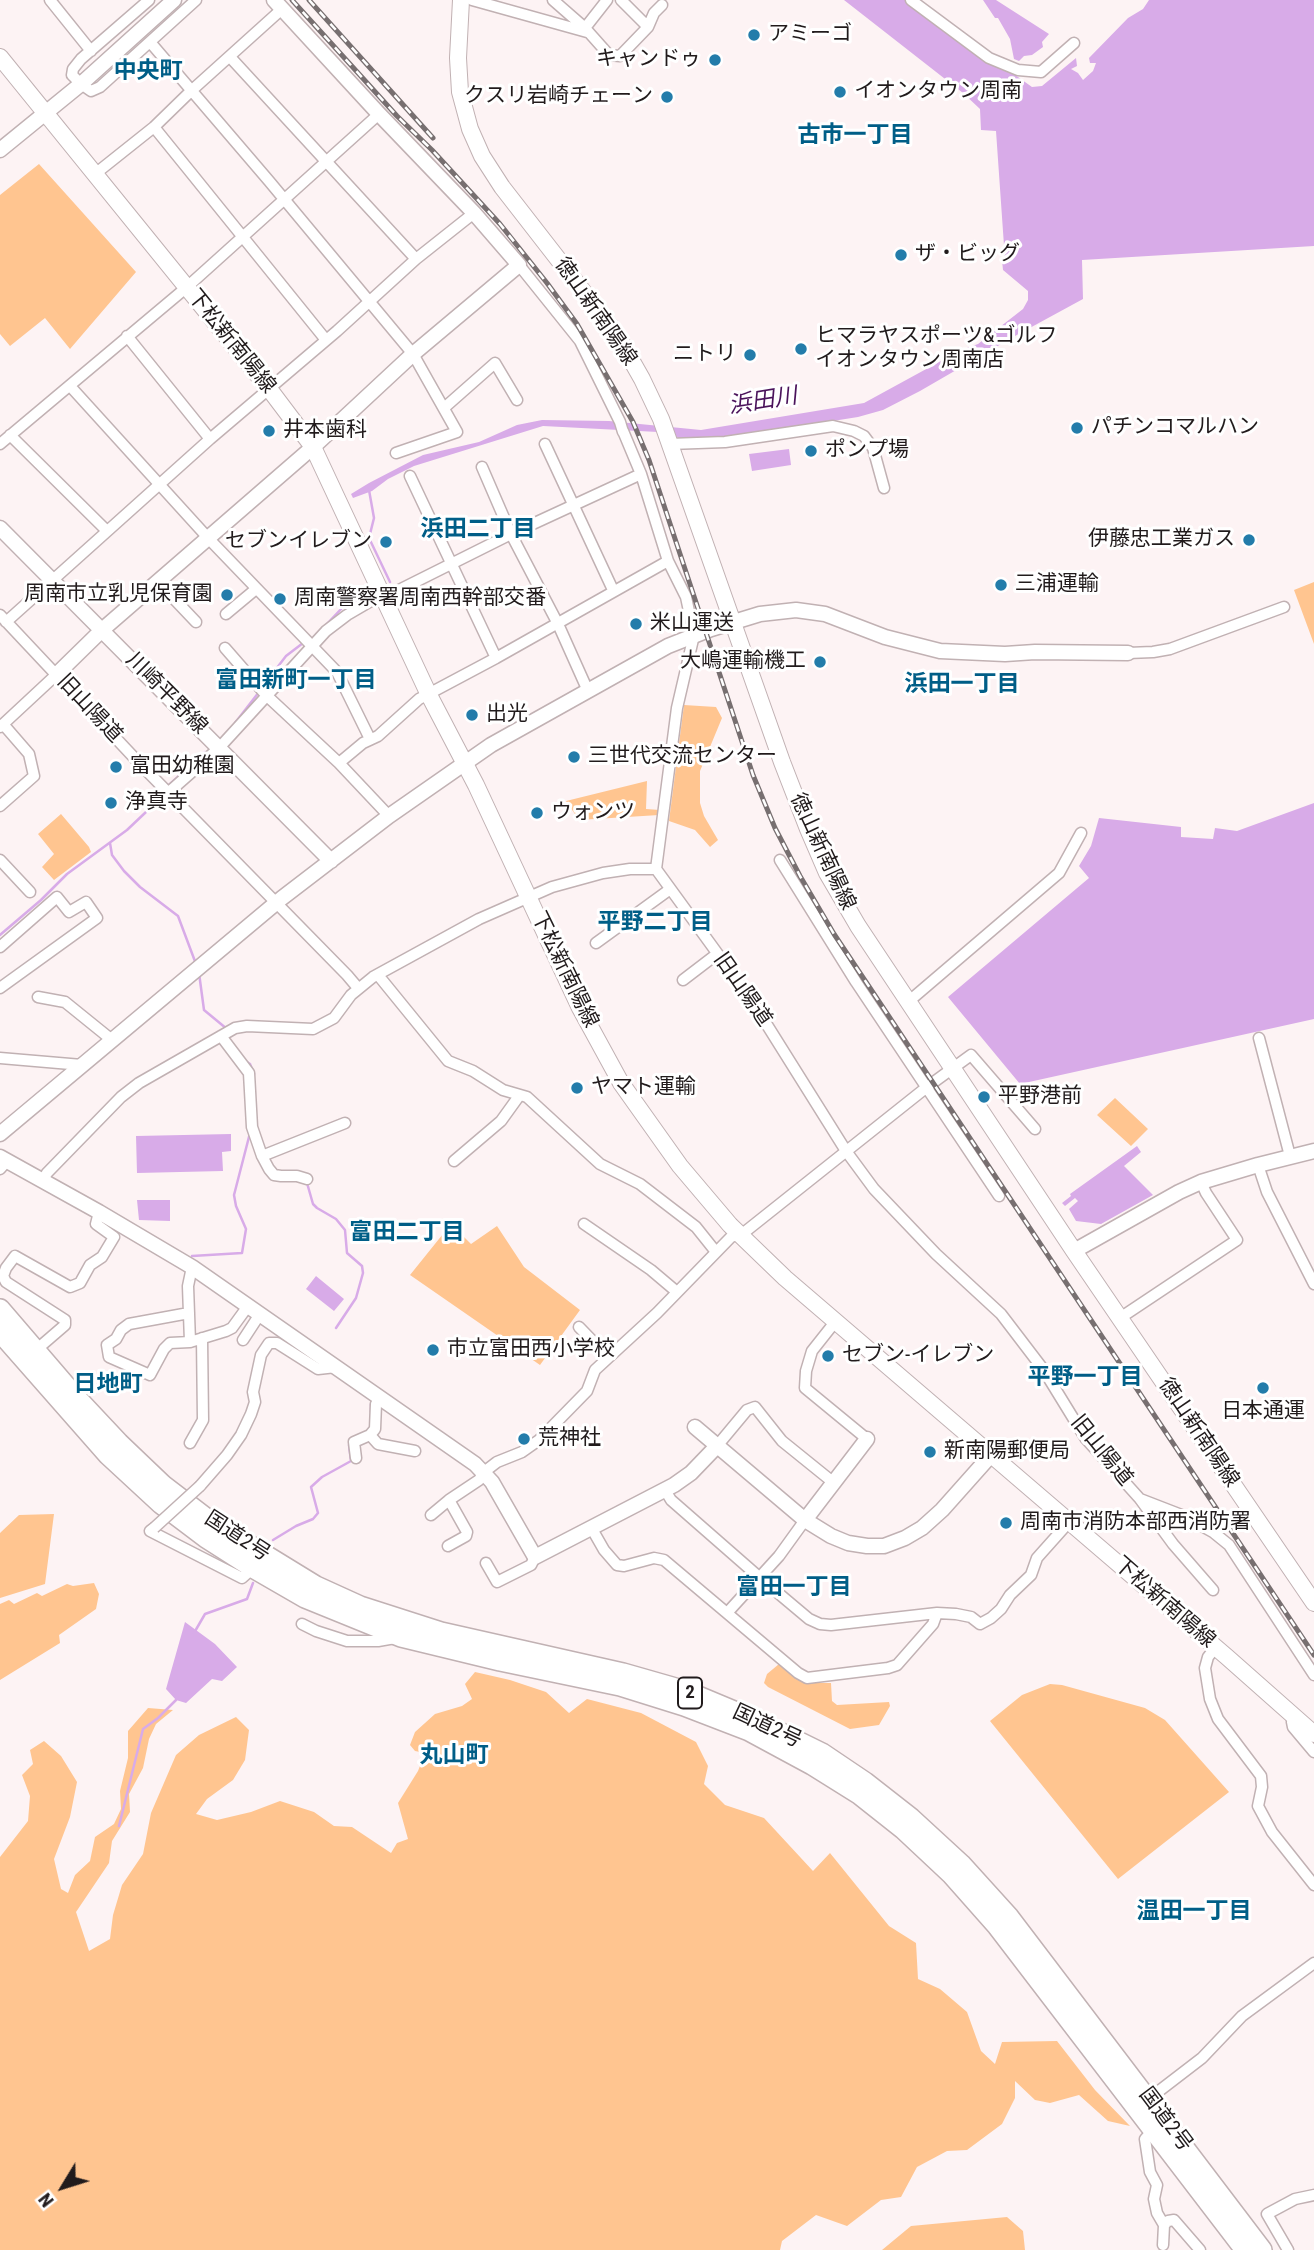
<!DOCTYPE html>
<meta charset="utf-8">
<style>
body{margin:0}
#map{position:relative;width:1314px;height:2250px;overflow:hidden;background:#fdf3f4;font-family:"Roboto Condensed",sans-serif}
canvas{display:block}
.north{position:absolute;left:28px;top:2152px;width:70px;height:70px;-webkit-text-stroke:5px #fff;paint-order:stroke;rotate:232deg;font-size:19px;font-weight:700;line-height:28px;text-align:center;color:#211b1c}
.north::after{content:'';display:block;margin:auto;width:24px;height:32px;background:#211b1c;clip-path:polygon(50% 0,100% 100%,50% 72%,0 100%)}
</style>
<div id="map">
<canvas width="1314" height="2250"></canvas>
<div class="north">N</div>
</div>
<script>
const c = document.querySelector('canvas').getContext('2d');
c.lineJoin = 'round';
function fill(path, color) { c.fillStyle = color; c.fill(path, 'evenodd'); }
const poly = rows => new Path2D(rows.map(r => 'M' + r).join(''));
function stroke(path, color, width, dash) { c.strokeStyle = color; c.lineWidth = width; c.lineCap = dash ? 'butt' : 'round'; c.setLineDash(dash || []); c.stroke(path); }
function drawText(font, color, halo, rows, align = 'center') {
  c.font = font + ' "Roboto Condensed","Noto Sans JP",sans-serif'; c.lineWidth = 6; c.setLineDash([]); c.textBaseline = 'middle'; c.strokeStyle = halo; c.fillStyle = color; for (const [text, x, y, turn = 0] of rows) {
    c.save(); c.translate(x, y); c.rotate((+turn || 0) * Math.PI / 180); c.textAlign = isNaN(turn) ? turn : align; if (halo) c.strokeText(text, 0, 0); c.fillText(text, 0, 0); c.restore();
  }
}
fill(poly([
 [39,164,136,272,70,349,45,318,10,346,0,334,0,195],
 [1314,582,1314,644,1294,590],
 [684,705,716,707,722,718,700,771,700,803,704,816,718,840,710,847,695,830,669,821],
 [647,781,646,809,660,810,659,815,579,820,566,801],
 [61,814,89,847,91,852,54,880,42,867,54,854,38,834],
 [1115,1098,1148,1129,1131,1146,1097,1115],
 [451,1224,471,1244,497,1226,524,1267,580,1310,540,1365,410,1275],
 [54,1514,45,1584,0,1598,0,1533,19,1515],
 [94,1583,99,1594,96,1609,59,1635,60,1643,0,1680,0,1604,9,1600,14,1604,37,1593,42,1596,67,1584,73,1586],
 [779,1664,805,1683,831,1683,832,1701,837,1705,889,1702,890,1706,879,1725,850,1729,768,1687,764,1683,767,1674],
 [475,1672,510,1680,546,1692,569,1713,587,1699,641,1713,696,1742,708,1766,704,1784,725,1805,764,1818,813,1871,830,1853,889,1926,916,1943,918,1979,940,1989,967,2012,981,2051,995,2064,1002,2042,1057,2041,1095,2090,1130,2126,1108,2121,1079,2095,1050,2103,1035,2100,1015,2081,1015,2098,1002,2124,967,2150,947,2151,917,2167,901,2197,881,2200,847,2226,816,2215,782,2241,780,2250,0,2250,0,1857,28,1821,30,1796,22,1775,33,1764,30,1750,44,1741,61,1756,77,1782,70,1817,54,1859,61,1889,68,1893,75,1875,90,1861,95,1837,114,1824,121,1809,120,1791,128,1758,128,1731,148,1708,173,1710,156,1724,149,1739,143,1768,129,1794,130,1812,112,1841,109,1863,76,1912,89,1951,110,1939,113,1915,122,1885,143,1854,151,1813,176,1755,199,1735,236,1717,249,1730,245,1760,233,1780,207,1799,196,1814,217,1820,251,1812,280,1801,314,1812,334,1826,352,1827,391,1853,397,1843,408,1839,398,1803,418,1771,425,1753,415,1751,410,1745,415,1732,435,1714,462,1706,472,1699,465,1684],
 [1050,1684,1062,1685,1145,1708,1165,1720,1229,1792,1118,1879,990,1721,1022,1695],
 [1007,2217,1023,2231,1025,2250,882,2250,911,2226]
]), '#ffc590');
fill(poly([
 [844,0,910,0,1032,87,1042,86,1076,58,1077,66,1071,69,1078,73,1083,80,1093,71,1096,63,1090,63,1089,58,1128,18,1143,9,1149,0,1314,0,1314,246,1082,260,1083,299,1015,336,920,391,883,410,858,417,725,438,679,438,658,432,543,426,414,466,388,479,372,491,353,498,351,494,369,483,423,455,479,442,517,425,542,420,609,421,701,430,864,403,961,350,978,344,1023,309,1028,300,1028,291,1003,270,1002,260,1005,260,996,131,981,130,980,109,963,93],
 [983,0,996,0,1049,34,1042,42,1043,47,1032,55,1024,56,1019,61,1014,59,1010,39,998,18,995,18],
 [789,449,791,465,752,471,749,454],
 [1314,803,1314,1019,1020,1084,948,997,1089,878,1079,866,1091,846,1099,818,1181,827,1181,837,1213,839,1215,828,1237,831],
 [231,1134,231,1151,222,1152,223,1171,137,1173,136,1136],
 [1137,1146,1141,1152,1124,1166,1153,1195,1101,1224,1076,1221,1069,1209,1078,1201,1075,1198,1065,1206,1062,1203,1071,1196,1070,1194],
 [137,1200,170,1200,170,1221,139,1220],
 [316,1276,344,1299,334,1311,306,1289],
 [185,1622,215,1644,237,1667,222,1681,212,1679,186,1703,176,1700,166,1689]
]), '#d8abe8');
stroke(poly([
 [369,490,374,518,369,538,390,582],
 [325,626,342,608,368,594],
 [263,686,286,656,303,643],
 [235,723,259,692],
 [169,785,205,752],
 [110,843,112,855,124,871,140,887,178,916,196,964],
 [0,935,41,900,67,874,127,830,146,812,163,793],
 [199,973,204,1010,227,1029],
 [244,1060,250,1064,254,1074],
 [307,1183,313,1204,317,1208,336,1219,345,1230,347,1253,362,1266,363,1273,356,1298,336,1328],
 [192,1256,242,1253,246,1229,236,1206,234,1195,250,1133],
 [371,1404,371,1412],
 [273,1540,296,1526,313,1519,318,1513,311,1487,322,1477,351,1461,349,1445],
 [194,1633,205,1614,247,1599,253,1583],
 [119,1826,143,1729,158,1718,176,1700,177,1697]
]), '#d8abe8', 2.5);
const minor = poly([
 [50,0,91,51],
 [149,0,81,59,73,69,72,75,81,84,91,91,100,87,196,0],
 [472,0,587,32],
 [553,0,585,28,609,55,620,56,648,27,654,13,662,5],
 [621,0,648,27],
 [911,0,989,58,1018,70,1041,72,1074,43],
 [585,28,607,0],
 [150,42,269,181,413,354,457,432,396,453],
 [230,57,416,259],
 [154,127,326,340],
 [95,174,154,127,191,91,282,9],
 [519,265,580,341,620,422,623,432],
 [127,336,210,439],
 [70,386,209,539,337,672,370,739],
 [444,408,495,363,517,400],
 [623,431,641,474,668,561,686,597,694,635,677,708,656,869],
 [10,435,106,530],
 [0,444,187,287,379,114],
 [545,444,613,590],
 [670,444,725,442,833,426,854,431,864,436,873,448,884,488],
 [482,467,511,534,558,624,588,691],
 [410,476,496,658],
 [158,582,196,622],
 [226,614,256,589],
 [0,615,141,765,347,975,358,988],
 [6,622,210,439,337,331,416,259,474,213],
 [225,648,266,695,339,763,389,816],
 [1128,653,1153,652,1170,649,1284,607],
 [0,727,56,675],
 [339,763,363,743,378,736,419,699,496,658,668,561],
 [169,792,219,748,326,631,347,615,371,601,393,593,511,534,641,474],
 [0,806,34,776,29,754,3,724],
 [0,860,30,892],
 [780,860,856,982,999,1196],
 [656,869,752,1001,846,1151,874,1189,936,1254,1001,1314,1043,1369,1086,1439,1140,1499,1173,1544,1213,1590],
 [596,943,669,890],
 [0,947,57,897,69,912,86,902,97,918,0,988],
 [378,975,448,1061,473,1071,503,1090,527,1097,600,1164,640,1184,696,1227,716,1252],
 [683,980,717,954],
 [38,997,65,1002,112,1040],
 [908,1002,1059,873,1081,833],
 [221,1036,249,1073,252,1127,262,1156,269,1169,274,1175,281,1176,297,1176,307,1179],
 [1259,1038,1290,1156],
 [0,1058,82,1065],
 [262,1156,345,1123],
 [454,1161,501,1121,519,1096],
 [1258,1165,1267,1192,1314,1284],
 [0,1169,7,1161],
 [43,1180,47,1173,121,1097,139,1083,235,1028,247,1026,313,1029,334,1018,351,995,373,977,479,919,552,887,603,873,630,869,656,869],
 [584,1224,651,1270,677,1292],
 [189,1313,129,1324,121,1330,116,1339,107,1345,109,1357,150,1375,164,1349,170,1343,190,1342,226,1331,232,1328,248,1306],
 [1120,1318,1237,1240,1206,1193,1201,1182],
 [835,1322,812,1351,806,1371,805,1388,867,1439],
 [579,1327,608,1357],
 [243,1340,260,1314],
 [190,1342,188,1286,192,1267],
 [36,1350,65,1325,65,1320,6,1282,3,1276,6,1268,15,1256,70,1287,80,1283,90,1265,102,1257,114,1237,96,1224,99,1212],
 [370,1435,378,1444,415,1451],
 [190,1443,203,1420,202,1338],
 [717,1446,747,1410,755,1407,782,1441,834,1483],
 [356,1458,354,1442,370,1435,375,1429,376,1404,380,1399],
 [200,1486,227,1455,241,1435,251,1414,255,1402,253,1392,261,1355,269,1343,277,1343,318,1369,336,1367],
 [665,1490,671,1500,759,1577,809,1619,820,1624,831,1625,937,1613,956,1614,971,1617,980,1624,991,1618,1001,1609,1010,1595,1031,1575,1037,1558,1070,1521],
 [1140,1499,1184,1516,1213,1532,1229,1545,1314,1675],
 [449,1500,479,1480,484,1472,497,1462,522,1452,539,1440,587,1391,595,1370,657,1313,731,1237,746,1231,927,1087,971,1055,1035,1129],
 [431,1515,449,1500,467,1532,466,1536,448,1546],
 [154,1528,150,1531,242,1578,253,1568],
 [592,1529,604,1550,617,1565,624,1566,654,1558,664,1560,798,1673,807,1678,888,1668,897,1665,933,1624,937,1613],
 [486,1563,497,1582,531,1565,535,1557],
 [727,1613,779,1556,805,1520],
 [302,1624,316,1631,347,1641,378,1641,395,1638],
 [1215,1648,1208,1657,1205,1668,1210,1699,1218,1719,1261,1776,1262,1787,1258,1806,1272,1832,1314,1885],
 [1295,1716,1292,1722,1293,1727,1314,1752],
 [1146,2101,1202,2058,1242,2016,1314,1963],
 [1153,2130,1145,2139,1150,2172,1157,2185,1154,2199,1157,2213,1164,2225],
 [1163,2245,1164,2225,1168,2221,1174,2220,1200,2250],
 [1288,2250,1267,2214,1295,2199,1314,2195]
]);
const tertiary = poly([
 [0,150,81,84,174,0],
 [0,528,331,861],
 [56,675,102,630,313,447,413,354,519,265,474,213,379,114,274,0],
 [0,1134,282,898,389,816,491,745,668,646,711,629,760,614,796,610,825,614,885,637,940,651,1005,654,1035,652,1128,653],
 [0,1157,99,1212,192,1267,475,1464,492,1482,535,1557,674,1485,691,1473,717,1446],
 [1074,1251,1179,1192,1201,1182,1258,1165,1314,1151],
 [695,1427,805,1520,831,1536,848,1543,867,1546,884,1546,905,1538,922,1528,942,1510,991,1455],
 [805,1520,867,1439]
]);
const secondary = poly([
 [461,0,458,58,460,92,470,129,482,156,502,187,617,335,642,379,661,419,782,762,808,829,827,873,858,926,1074,1251,1314,1603],
 [0,57,270,390,313,447,429,695,476,785,580,1008,621,1083,680,1166,730,1225,785,1278,1227,1657,1314,1734]
]);
const trunk = poly([
 [0,1309,73,1394,119,1443,163,1485,210,1521,316,1586,360,1606,441,1632,623,1673,686,1691,753,1719,822,1753,865,1782,911,1818,961,1864,1009,1917,1262,2250],
 [0,1332,108,1455,161,1504,206,1538,253,1568,305,1598,401,1637,500,1661,620,1686,684,1706,749,1731,812,1765,860,1795,903,1829,951,1874,997,1926,1245,2250]
]);
stroke(minor, '#c1b1b3', 13);
stroke(tertiary, '#c1b1b3', 17);
stroke(secondary, '#c1b1b3', 18);
stroke(trunk, '#c1b1b3', 22);
stroke(minor, '#fff', 10);
stroke(tertiary, '#fff', 14);
stroke(secondary, '#fff', 16);
stroke(trunk, '#fff', 19);
const rail = poly([
 [292,0,397,116,432,150,500,224,547,283,577,324,633,422,649,460,753,775,775,828,800,876,834,934,1314,1655],
 [309,0,433,138]
]);
stroke(rail, '#776f70', 5);
stroke(rail, '#fff', 2.5, [8]);
const minorBridge = poly([
 [154,1528,200,1486]
]);
stroke(minorBridge, '#c1b1b3', 13, []);
stroke(minorBridge, '#fff', 10);
for (const [x, y, r, color] of [
 [754,35,7,"#237caa"],
 [715,60,7,"#237caa"],
 [840,92,7,"#237caa"],
 [667,97,7,"#237caa"],
 [901,255,7,"#237caa"],
 [801,349,7,"#237caa"],
 [750,355,7,"#237caa"],
 [1077,428,7,"#237caa"],
 [269,431,7,"#237caa"],
 [811,451,7,"#237caa"],
 [1249,540,7,"#237caa"],
 [386,542,7,"#237caa"],
 [1001,585,7,"#237caa"],
 [227,595,7,"#237caa"],
 [280,599,7,"#237caa"],
 [636,624,7,"#237caa"],
 [820,662,7,"#237caa"],
 [472,715,7,"#237caa"],
 [574,757,7,"#237caa"],
 [116,767,7,"#237caa"],
 [111,803,7,"#237caa"],
 [537,813,7,"#237caa"],
 [577,1088,7,"#237caa"],
 [984,1097,7,"#237caa"],
 [433,1350,7,"#237caa"],
 [828,1356,7,"#237caa"],
 [1263,1388,7,"#237caa"],
 [524,1439,7,"#237caa"],
 [930,1452,7,"#237caa"],
 [1006,1523,7,"#237caa"]
]) { const dot = new Path2D(); dot.arc(x, y, r, 0, 2 * Math.PI); c.fillStyle = color; c.fill(dot); stroke(dot, '#fff', 2.5); }
for (const [x, y, w] of [
 [690,1693,24]
]) { const box = new Path2D(); box.roundRect(x - w / 2, y - 15.5, w, 31, 5); c.fillStyle = '#fff'; c.fill(box); stroke(box, '#211b1c', 2); }
drawText('bold 19px', '#211b1c', null, [
 ["2",690,1693]
]);
drawText('21px', '#211b1c', '#fff', [
 ["アミーゴ",768,35],
 ["キャンドゥ",701,60,"right"],
 ["イオンタウン周南",854,92],
 ["クスリ岩崎チェーン",653,97,"right"],
 ["ザ・ビッグ",915,255],
 ["ヒマラヤスポーツ&ゴルフ",815,337],
 ["イオンタウン周南店",815,361],
 ["ニトリ",736,355,"right"],
 ["パチンコマルハン",1091,428],
 ["井本歯科",283,431],
 ["ポンプ場",825,451],
 ["伊藤忠工業ガス",1235,540,"right"],
 ["セブンイレブン",372,542,"right"],
 ["三浦運輸",1015,585],
 ["周南市立乳児保育園",213,595,"right"],
 ["周南警察署周南西幹部交番",294,599],
 ["米山運送",650,624],
 ["大嶋運輸機工",806,662,"right"],
 ["出光",486,715],
 ["三世代交流センター",588,757],
 ["富田幼稚園",130,767],
 ["浄真寺",125,803],
 ["ウォンツ",551,813],
 ["ヤマト運輸",591,1088],
 ["平野港前",998,1097],
 ["市立富田西小学校",447,1350],
 ["セブン-イレブン",842,1356],
 ["日本通運",1263,1412,"center"],
 ["荒神社",538,1439],
 ["新南陽郵便局",944,1452],
 ["周南市消防本部西消防署",1020,1523]
], 'left');
drawText('21px', '#211b1c', '#fff', [
 ["徳山新南陽線",595,312,55],
 ["下松新南陽線",231,342,51],
 ["川崎平野線",166,694,45],
 ["旧山陽道",89,709,47],
 ["徳山新南陽線",822,852,65],
 ["下松新南陽線",564,970,64],
 ["旧山陽道",742,990,55],
 ["徳山新南陽線",1198,1433,56],
 ["旧山陽道",1101,1451,51],
 ["国道2号",237,1537,33],
 ["下松新南陽線",1164,1603,41],
 ["国道2号",767,1727,25],
 ["国道2号",1165,2120,53]
]);
drawText('bold 23px', '#005e87', '#fff', [
 ["中央町",148,72],
 ["古市一丁目",855,136],
 ["浜田二丁目",478,530],
 ["富田新町一丁目",296,681],
 ["浜田一丁目",962,685],
 ["平野二丁目",655,923],
 ["富田二丁目",407,1233],
 ["平野一丁目",1085,1378],
 ["日地町",108,1385],
 ["富田一丁目",794,1588],
 ["丸山町",454,1756],
 ["温田一丁目",1194,1912]
]);
drawText('italic 23px', '#4a135b', '#fff', [
 ["浜田川",763,402,-9]
]);
</script>
